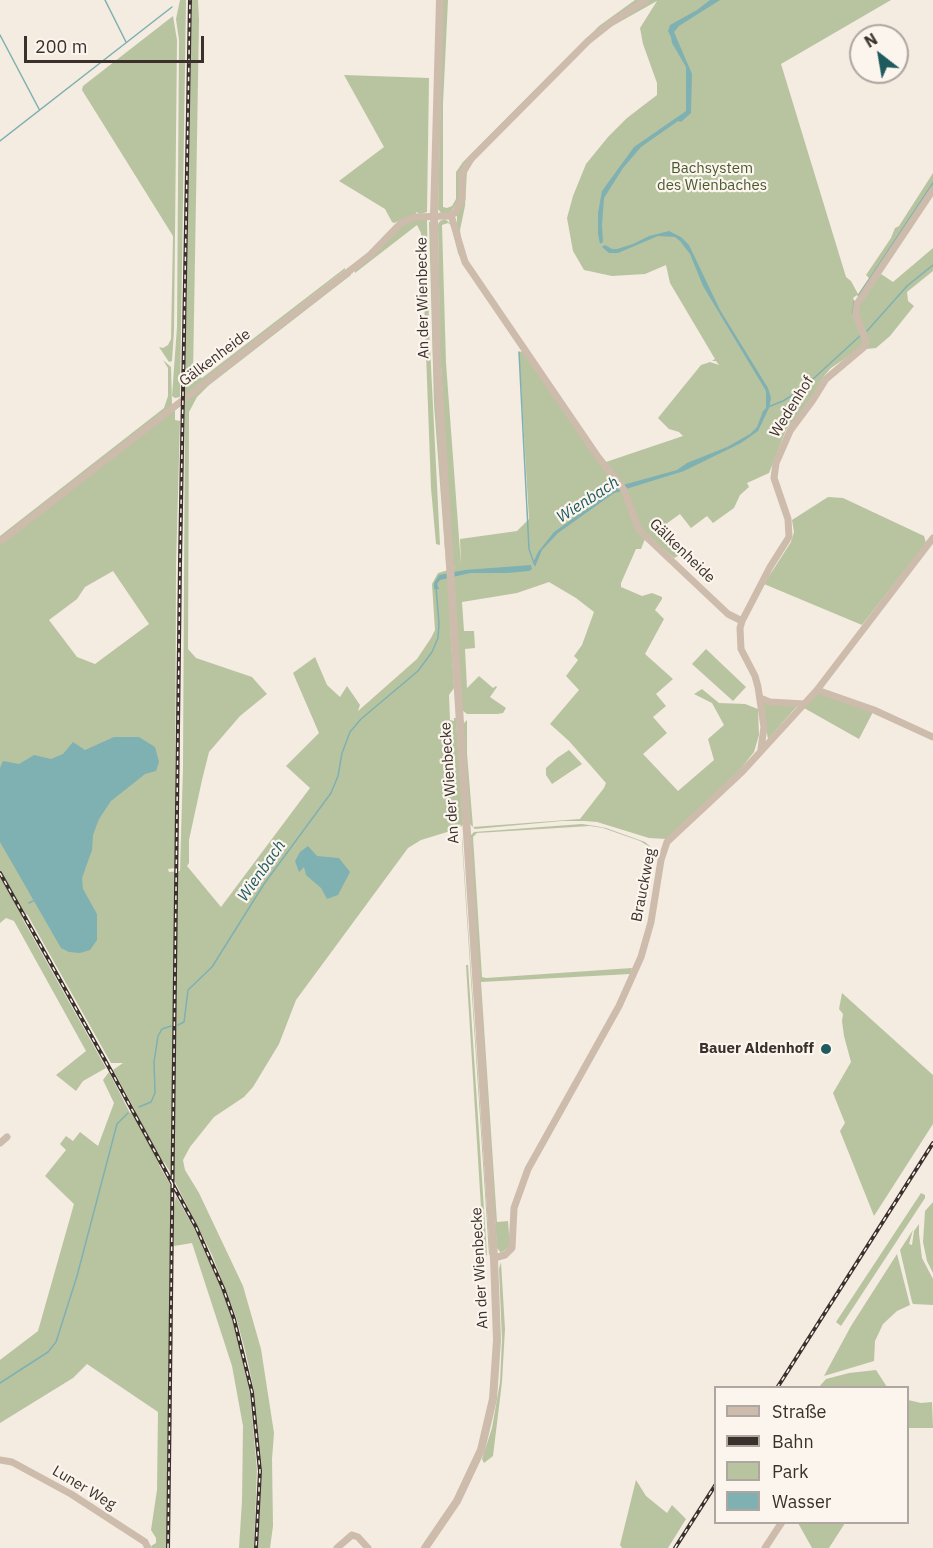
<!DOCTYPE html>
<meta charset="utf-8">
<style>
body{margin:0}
#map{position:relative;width:933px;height:1548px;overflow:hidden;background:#f4ebe1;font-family:"IBM Plex Sans",sans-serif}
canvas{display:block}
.legend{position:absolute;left:714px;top:1386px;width:195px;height:138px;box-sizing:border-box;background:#fbf5ee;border:2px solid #aea6a0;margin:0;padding:8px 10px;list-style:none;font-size:18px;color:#3b302b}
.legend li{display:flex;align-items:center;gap:12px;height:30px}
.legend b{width:30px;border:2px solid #aea6a0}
.north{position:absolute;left:849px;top:24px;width:60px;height:60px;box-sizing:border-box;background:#fbf5ee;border:2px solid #aea6a0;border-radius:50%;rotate:329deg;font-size:16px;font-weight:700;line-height:24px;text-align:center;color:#3b302b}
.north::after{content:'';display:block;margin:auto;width:21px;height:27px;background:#1f5a5e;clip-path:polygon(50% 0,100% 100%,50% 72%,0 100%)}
.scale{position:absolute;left:24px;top:36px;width:180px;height:27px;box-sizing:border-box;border:3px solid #3b302b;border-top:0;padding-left:8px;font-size:18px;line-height:21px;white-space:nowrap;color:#3b302b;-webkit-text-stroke:4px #fbf5ee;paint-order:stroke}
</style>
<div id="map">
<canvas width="933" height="1548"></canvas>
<ul class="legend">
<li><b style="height:8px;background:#cdbbac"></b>Straße</li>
<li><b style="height:8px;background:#3b302b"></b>Bahn</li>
<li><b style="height:16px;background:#b8c4a0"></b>Park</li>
<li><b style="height:16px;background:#7fb0b2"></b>Wasser</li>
</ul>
<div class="north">N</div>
<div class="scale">200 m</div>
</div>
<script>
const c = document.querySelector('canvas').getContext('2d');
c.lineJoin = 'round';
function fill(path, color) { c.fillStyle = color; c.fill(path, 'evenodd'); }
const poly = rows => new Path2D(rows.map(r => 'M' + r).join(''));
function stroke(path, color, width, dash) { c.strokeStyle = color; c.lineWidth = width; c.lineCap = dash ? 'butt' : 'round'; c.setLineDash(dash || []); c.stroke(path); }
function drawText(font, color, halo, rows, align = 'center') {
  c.font = font + ' "IBM Plex Sans",sans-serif'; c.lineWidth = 4.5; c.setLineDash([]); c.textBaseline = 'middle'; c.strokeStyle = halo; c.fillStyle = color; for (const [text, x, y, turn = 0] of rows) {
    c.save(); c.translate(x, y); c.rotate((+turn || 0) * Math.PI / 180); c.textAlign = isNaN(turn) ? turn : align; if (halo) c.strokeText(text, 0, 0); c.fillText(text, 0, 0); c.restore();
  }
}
fill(poly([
 [180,0,186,0,180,397,175,398,172,396,177,327,179,40,176,19],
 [192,0,198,0,199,20,193,375,202,378,345,268,345,270,185,395],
 [443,0,448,0,443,104,443,207,447,208,452,206,456,199,456,172,463,162,599,26,635,0,643,0,605,25,464,164,460,198,451,212,445,214,441,213,438,209],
 [649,0,891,0,781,64,846,277,851,281,858,294,869,278,866,275,891,238,895,228,899,226,933,173,933,188,860,296,858,297,857,295,853,298,854,300,859,304,881,274,893,282,933,248,933,271,907,292,908,301,914,306,890,336,876,348,866,349,862,353,858,350,831,368,824,376,809,403,786,430,769,473,747,483,749,487,740,495,734,508,713,523,707,516,691,528,680,514,666,524,686,552,674,558,642,530,634,513,630,515,637,531,645,539,641,549,636,549,621,583,621,587,642,596,652,593,662,597,662,599,655,610,664,619,645,654,673,679,656,694,666,706,653,717,667,733,643,754,678,791,714,760,708,739,724,725,712,703,694,694,702,689,719,703,745,704,758,709,759,735,754,752,739,771,666,839,649,838,597,822,585,821,562,821,475,829,470,824,463,724,467,720,467,754,473,827,580,819,604,788,606,783,569,741,550,724,579,690,566,676,578,660,574,656,582,645,594,612,576,598,549,582,517,593,462,602,464,631,474,631,475,648,465,649,467,688,479,676,493,688,496,686,497,687,490,697,506,708,503,713,497,714,467,714,462,710,455,603,449,604,454,688,449,695,450,720,454,721,454,718,456,718,463,824,461,827,460,824,457,829,421,840,408,848,296,1000,279,1044,253,1087,244,1097,214,1117,190,1147,183,1160,185,1170,199,1193,243,1286,261,1349,274,1433,272,1459,273,1526,270,1548,258,1548,262,1469,254,1391,246,1354,236,1317,212,1255,174,1180,174,1155,172,1156,172,1175,164,1162,159,1165,171,1186,166,1548,152,1548,151,1546,156,1543,156,1538,151,1530,157,1490,158,1412,87,1364,73,1378,0,1423,0,1360,38,1331,74,1204,45,1176,66,1150,60,1144,66,1136,73,1141,80,1132,98,1146,114,1103,103,1080,109,1072,130,1113,135,1110,113,1070,123,1063,111,1063,27,914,22,918,106,1068,83,1081,76,1091,56,1075,86,1051,14,921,6,918,0,923,0,545,169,413,175,411,175,420,180,421,176,565,175,868,168,869,169,872,180,871,183,768,185,402,351,272,351,275,208,386,197,397,189,412,188,649,196,658,252,677,267,694,240,716,209,752,202,780,189,840,189,863,187,866,221,907,310,788,286,766,319,733,293,673,315,657,327,685,340,697,347,686,360,705,358,711,417,659,431,638,435,630,432,584,438,573,455,568,453,567,440,350,438,224,440,221,445,219,453,226,462,261,515,339,464,266,458,253,451,225,448,223,442,225,446,363,461,565,460,539,517,531,529,519,519,352,523,351,600,464,683,436,679,432,669,429,658,418,701,365,710,362,719,365,716,361,712,361,715,359,670,283,666,265,645,274,612,276,584,270,573,251,567,218,573,196,586,164,608,137,627,118,657,95,657,83,643,44,640,28,657,1,607,29,586,46,477,156,467,171,465,206,460,230,462,247,470,267,519,338,467,264,462,251,457,226,457,215,464,200,463,178,469,162,596,36],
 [113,571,149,624,95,664,77,657,49,620,77,599,85,587],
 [173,16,177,40,174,331,172,361,169,362,159,347,163,348,168,345,171,339,173,236,82,90,83,86],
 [344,75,429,78,427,212,420,214,416,212,416,214,394,223,392,222,385,209,339,181,384,147],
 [413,220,427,220,429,327,440,545,436,544,431,488,422,244,421,233,417,225,355,273,355,270,398,228],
 [429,221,431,224,446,564,434,404],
 [163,360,171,367,172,405,0,539,0,536,164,408,168,396,168,368],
 [828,497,843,498,924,536,926,543,862,625,764,584,791,542,794,532,792,520],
 [706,649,746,687,733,701,692,664],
 [818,693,873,712,859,739,804,708],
 [761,701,798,705,768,739],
 [569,750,582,764,552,784,546,775,546,768,557,758],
 [582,824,595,826,606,828,645,842,653,849,640,841,603,828,590,826,477,833,473,837,482,977,486,978,632,968,630,974,481,982,497,1222,508,1221,510,1246,501,1253,497,1248,470,836,474,832],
 [462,836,490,1254,489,1255,462,843],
 [466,965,468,965,487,1255,484,1256],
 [842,993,933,1075,933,1124,874,1216,840,1131,845,1123,833,1093,851,1062,844,1036,842,1021,843,1014,839,1009],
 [921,1193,925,1195,925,1198,841,1326,836,1322],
 [176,1196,194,1228,221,1288,232,1319,250,1393,257,1470,254,1548,239,1548,242,1501,243,1426,232,1366,192,1243,174,1246,173,1212],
 [933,1202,933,1273,927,1261,923,1242,925,1211],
 [919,1224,919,1234,922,1258,933,1279,933,1305,913,1304,912,1302,900,1250,913,1230,909,1244,912,1245,914,1231],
 [897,1254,910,1305,897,1311,883,1324,875,1341,874,1361,824,1376,851,1326],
 [501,1262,505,1329,502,1382,493,1456,484,1463,482,1459,492,1428,500,1382,502,1339,499,1269],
 [876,1370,887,1387,819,1387,826,1379,849,1373],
 [908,1400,921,1403,932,1402,933,1428,908,1428],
 [636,1480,646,1496,667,1513,672,1505,686,1519,668,1548,622,1548,620,1545],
 [798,1523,845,1523,829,1548,812,1548]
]), '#b8c4a0');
fill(poly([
 [710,0,720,0,679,26,674,32,692,74,691,113,681,122,678,121,641,147,623,168,604,198,602,225,603,242,600,244,598,234,598,213,602,191,634,147,686,111,686,67,672,43,671,37,668,31,670,25,697,10],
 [669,231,681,237,689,245,720,310,768,388,771,398,769,408,758,431,741,443,684,471,626,489,623,485,677,470,687,463,727,447,750,434,757,427,763,411,766,408,766,391,703,286,690,254,680,241,675,237,658,236,618,253,609,253,602,247,605,245,612,249,617,249,633,244,649,236],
 [619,486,622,491,614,493,558,533,542,550,535,567,533,563,538,552,554,532],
 [531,565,532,569,529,571,507,573,470,573,440,580,437,584,439,589,434,589,434,583,439,575,465,570],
 [114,737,139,737,155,747,159,762,156,771,145,774,130,786,111,801,99,819,93,835,92,850,82,878,83,889,97,914,97,940,90,950,80,953,69,952,61,948,0,842,0,768,3,761,19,764,34,755,51,759,63,754,73,742,85,750],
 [308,846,317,856,339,858,350,872,338,895,327,899,321,888,306,875,304,867,299,872,295,861,300,852]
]), '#7fb0b2');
stroke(poly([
 [105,0,126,42],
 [0,35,39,109],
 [0,141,172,7],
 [859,295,933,183],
 [853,313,854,302],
 [867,331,907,286,933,265],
 [519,352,529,549,534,563],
 [768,407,783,401,801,390,861,335],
 [29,903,33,901],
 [178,1025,184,1022,188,990,212,967,264,884,331,793,338,776,342,753,350,732,361,719,418,671,432,652,438,638,439,623,436,588],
 [139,1107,151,1102,155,1093,154,1062,158,1036,162,1029,171,1026],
 [0,1383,48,1352,56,1342,77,1276,117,1124,128,1113]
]), '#7fb0b2', 1.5);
stroke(poly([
 [451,215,465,262,598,457,624,490,639,530,728,614,742,621],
 [0,542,370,255,402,222,416,217,448,216,455,213,462,199,462,174,471,159,588,41,612,22,646,0],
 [817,690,874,710,933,737],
 [760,698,770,702,804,704],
 [761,749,764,727,758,687,755,676,741,649,740,628,742,621,770,567,789,537,788,519,774,478,776,463,790,431,813,400,826,379,864,347,866,342,856,315,857,304,933,190],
 [0,1143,7,1137],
 [494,1258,505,1255,512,1248,514,1208,528,1169,619,1006,641,957,651,922,661,860,667,842,742,772,817,690,933,538],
 [0,1460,12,1462,71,1494,145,1542,148,1548],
 [337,1548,352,1535,358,1537,368,1548],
 [765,1548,782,1522]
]), '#cdbbac', 7);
stroke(poly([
 [425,1548,457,1501,481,1450,493,1399,497,1340,494,1258,437,361,434,216,440,0]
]), '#cdbbac', 8);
const rail = poly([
 [0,873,111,1071,196,1227,223,1288,234,1319,252,1392,260,1471,256,1548],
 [777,1388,933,1143],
 [168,1548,180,563,190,0],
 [675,1548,716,1484]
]);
stroke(rail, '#3b302b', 4);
stroke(rail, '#fbf5ee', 1.5, [4.5]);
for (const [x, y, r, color] of [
 [826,1049,6,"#1f5a5e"]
]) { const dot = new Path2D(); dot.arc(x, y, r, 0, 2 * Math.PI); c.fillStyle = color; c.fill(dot); stroke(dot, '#fbf5ee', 2); }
drawText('15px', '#4a5a2e', '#fbf5ee', [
 ["Bachsystem",712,169],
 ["des Wienbaches",712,186]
]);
drawText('15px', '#3b302b', '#fbf5ee', [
 ["An der Wienbecke",423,298,-91],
 ["Gälkenheide",215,358,-37],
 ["Wedenhof",792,407,-58],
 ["Gälkenheide",682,551,44],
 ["An der Wienbecke",450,783,-94],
 ["Brauckweg",644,885,-79],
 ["An der Wienbecke",480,1268,-93],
 ["Luner Weg",84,1488,31]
]);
drawText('bold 15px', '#3b302b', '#fbf5ee', [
 ["Bauer Aldenhoff",814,1049]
], 'right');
drawText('italic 16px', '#1f5a5e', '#fbf5ee', [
 ["Wienbach",588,500,-33],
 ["Wienbach",262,871,-55]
]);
</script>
